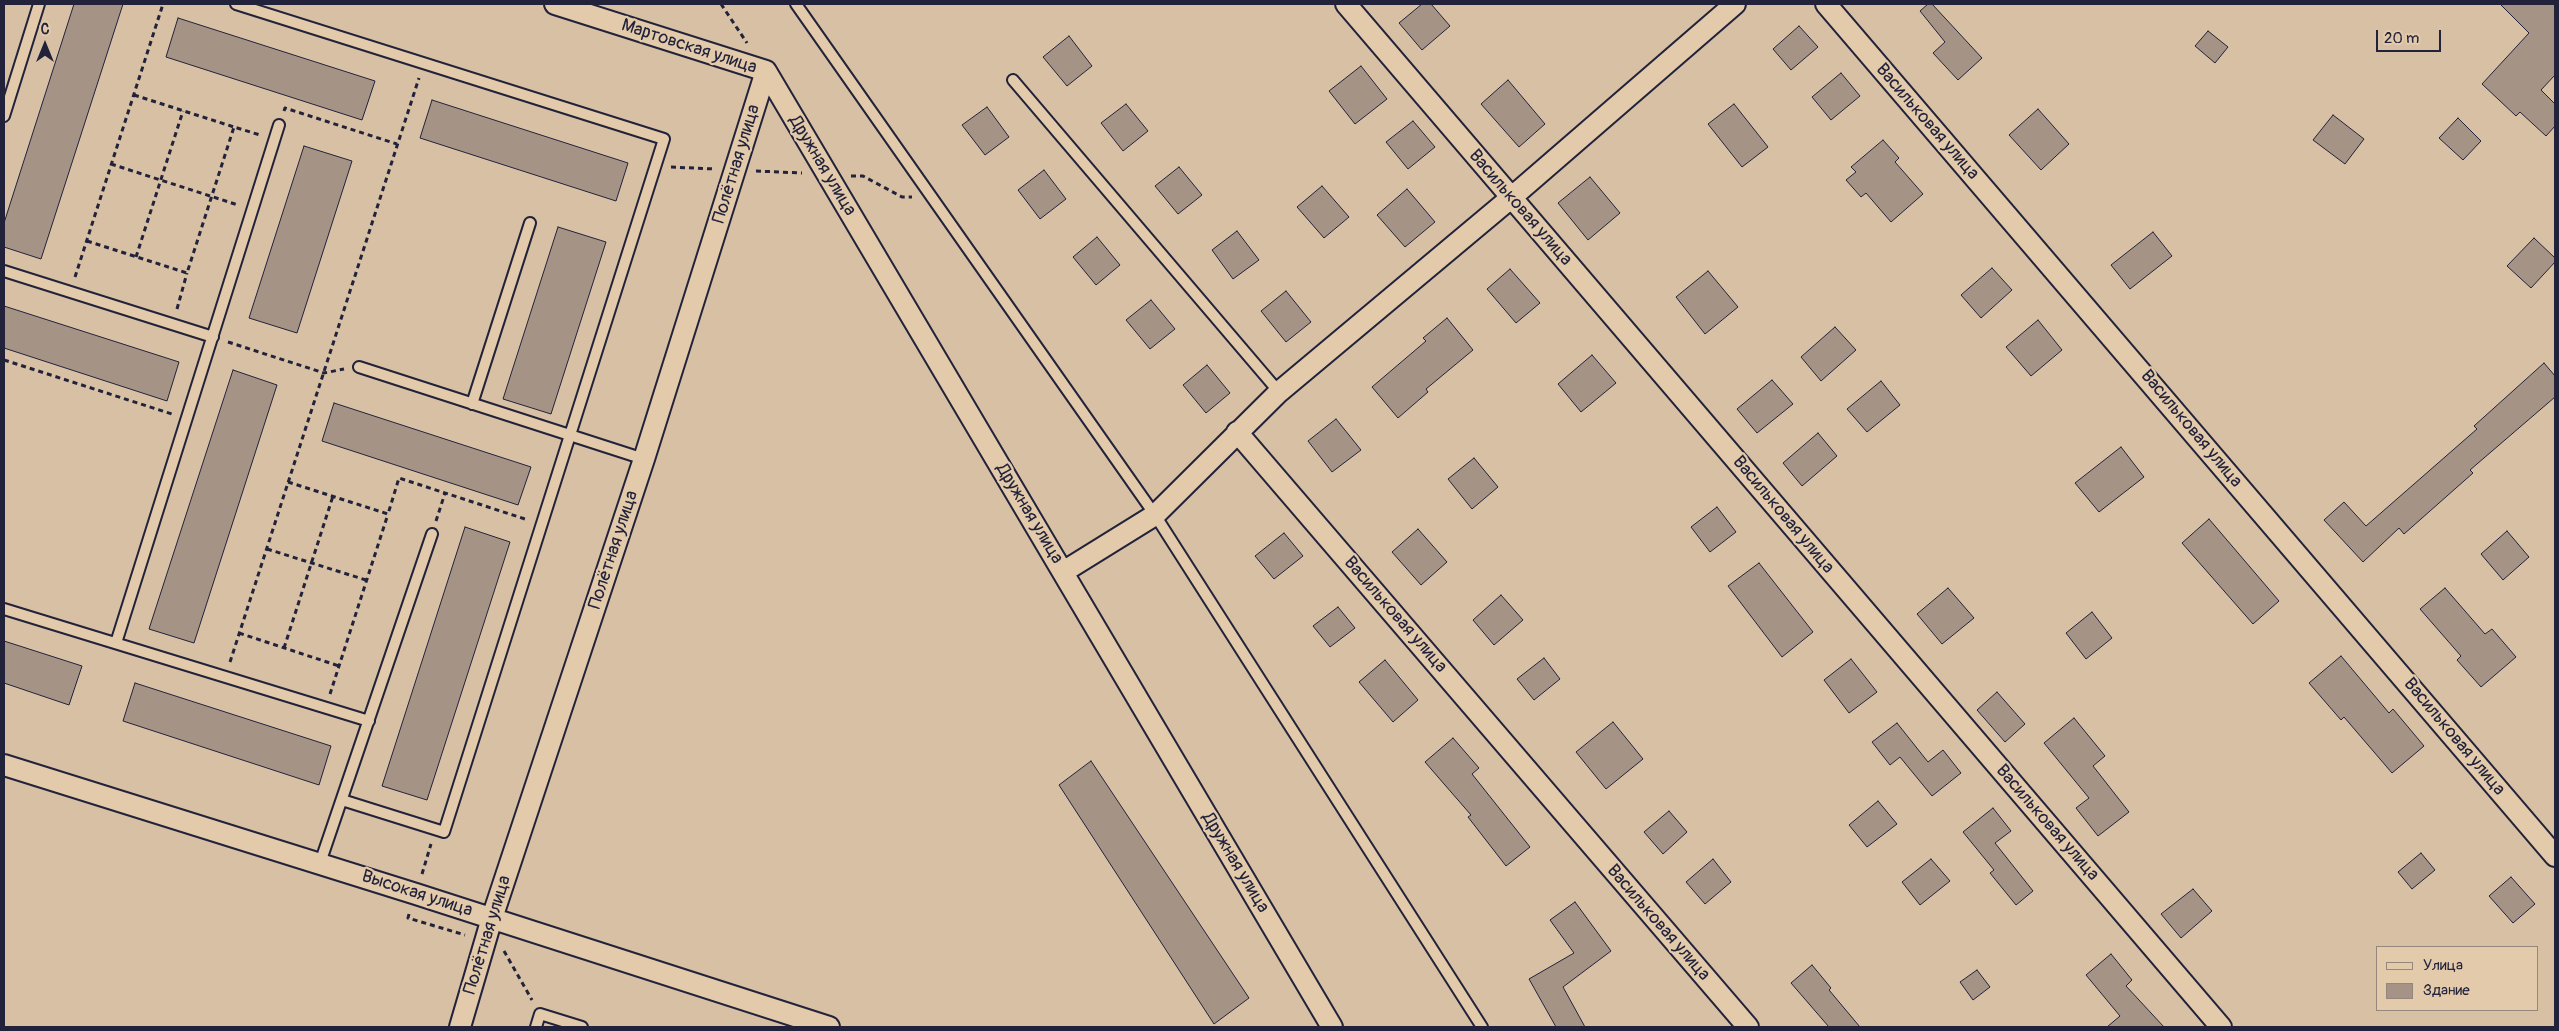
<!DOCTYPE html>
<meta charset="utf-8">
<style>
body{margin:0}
#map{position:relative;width:2559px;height:1031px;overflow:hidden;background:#d7c0a3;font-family:Pangolin,sans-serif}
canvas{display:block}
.frame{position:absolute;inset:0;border:5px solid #22223b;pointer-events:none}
.legend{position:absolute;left:2376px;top:946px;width:162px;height:65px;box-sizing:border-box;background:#e2caaa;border:1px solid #95877e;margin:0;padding:6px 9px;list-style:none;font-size:15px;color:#22223b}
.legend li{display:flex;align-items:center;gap:10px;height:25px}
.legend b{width:25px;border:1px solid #95877e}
.north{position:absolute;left:20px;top:20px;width:50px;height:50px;-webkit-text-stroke:4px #e2caaa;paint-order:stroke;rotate:0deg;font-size:14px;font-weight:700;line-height:20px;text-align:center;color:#22223b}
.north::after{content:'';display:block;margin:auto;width:18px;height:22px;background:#22223b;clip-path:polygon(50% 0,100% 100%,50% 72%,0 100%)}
.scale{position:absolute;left:2376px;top:30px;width:65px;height:22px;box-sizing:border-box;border:2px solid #22223b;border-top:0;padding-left:6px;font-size:15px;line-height:18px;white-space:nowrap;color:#22223b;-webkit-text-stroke:4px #e2caaa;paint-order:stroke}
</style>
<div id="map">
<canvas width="2559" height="1031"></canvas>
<div class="frame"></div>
<ul class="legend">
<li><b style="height:6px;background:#e2caaa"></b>Улица</li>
<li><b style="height:14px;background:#a59386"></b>Здание</li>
</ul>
<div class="north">С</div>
<div class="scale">20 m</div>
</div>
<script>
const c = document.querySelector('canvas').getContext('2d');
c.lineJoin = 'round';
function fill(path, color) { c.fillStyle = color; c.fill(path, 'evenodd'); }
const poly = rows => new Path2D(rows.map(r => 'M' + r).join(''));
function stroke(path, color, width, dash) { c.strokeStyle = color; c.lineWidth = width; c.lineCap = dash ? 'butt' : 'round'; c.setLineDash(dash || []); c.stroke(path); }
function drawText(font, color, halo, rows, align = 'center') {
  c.font = font + ' Pangolin,sans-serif'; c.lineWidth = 4.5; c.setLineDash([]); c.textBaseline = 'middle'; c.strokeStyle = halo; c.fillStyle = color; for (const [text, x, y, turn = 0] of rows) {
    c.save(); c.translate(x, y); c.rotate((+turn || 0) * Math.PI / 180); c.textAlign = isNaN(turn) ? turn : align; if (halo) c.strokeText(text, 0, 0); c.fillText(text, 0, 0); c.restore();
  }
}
const building = poly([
 [74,4,123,4,41,259,4,247,4,223,74,4],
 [1422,4,1431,4,1450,26,1422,50,1399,23,1422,4],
 [1928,4,1932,4,1982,58,1958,80,1933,53,1945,42,1920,11,1928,4],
 [2500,4,2555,4,2555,75,2541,90,2555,104,2555,126,2546,136,2520,112,2516,116,2482,84,2529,33,2500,4],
 [178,18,375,81,362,120,166,57,178,18],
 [1799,26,1818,47,1791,70,1773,49,1799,26],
 [2208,31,2228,47,2215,63,2195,46,2208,31],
 [1069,36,1092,66,1067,86,1043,57,1069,36],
 [1361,66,1387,99,1355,124,1329,91,1361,66],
 [1841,73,1860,96,1831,120,1812,97,1841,73],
 [1508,80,1545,124,1519,147,1481,104,1508,80],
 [432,100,628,163,616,201,420,138,432,100],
 [1126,104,1148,131,1123,151,1101,123,1126,104],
 [1734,104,1768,147,1742,167,1708,124,1734,104],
 [987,107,1009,137,985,155,962,125,987,107],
 [2038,109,2069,144,2041,170,2009,135,2038,109],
 [2333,115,2364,139,2345,164,2313,140,2333,115],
 [2458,118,2481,141,2463,160,2439,138,2458,118],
 [1413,121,1435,147,1408,169,1386,142,1413,121],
 [1883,140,1899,158,1895,162,1923,194,1891,222,1866,193,1861,197,1846,180,1856,172,1851,167,1883,140],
 [304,146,352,161,297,333,249,318,304,146],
 [1179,167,1202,195,1178,214,1155,186,1179,167],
 [1044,170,1066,199,1040,219,1018,190,1044,170],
 [1590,177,1620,213,1588,240,1558,203,1590,177],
 [1322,186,1349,217,1324,238,1297,207,1322,186],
 [1407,189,1435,222,1405,247,1377,215,1407,189],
 [558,227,606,242,551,414,503,399,558,227],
 [1237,231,1259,260,1233,279,1212,250,1237,231],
 [2153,232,2172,256,2130,289,2111,265,2153,232],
 [1097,237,1120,265,1096,285,1073,257,1097,237],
 [2534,238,2555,258,2555,262,2531,288,2507,266,2534,238],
 [1992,268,2012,290,1981,318,1961,295,1992,268],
 [1510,269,1540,303,1516,323,1487,289,1510,269],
 [1708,271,1738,307,1705,334,1676,297,1708,271],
 [1286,291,1311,322,1286,342,1261,311,1286,291],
 [1151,300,1175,329,1150,349,1126,320,1151,300],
 [4,306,179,362,167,401,4,348,4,306],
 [1447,318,1473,350,1426,389,1428,392,1398,418,1372,387,1426,341,1423,338,1447,318],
 [2038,320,2062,350,2031,376,2006,347,2038,320],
 [1835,327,1856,350,1821,381,1801,357,1835,327],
 [1592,355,1616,383,1581,412,1558,384,1592,355],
 [2544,363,2555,376,2555,397,2470,470,2473,473,2404,534,2399,528,2363,562,2324,520,2344,502,2366,526,2477,429,2474,426,2544,363],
 [1207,365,1230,393,1206,413,1183,385,1207,365],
 [233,370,277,385,194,643,149,629,233,370],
 [1772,380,1793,404,1757,433,1737,409,1772,380],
 [1881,381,1900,405,1867,432,1847,409,1881,381],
 [334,403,531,467,518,505,322,441,334,403],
 [1336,419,1361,450,1332,472,1308,441,1336,419],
 [1818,433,1837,456,1802,486,1783,463,1818,433],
 [2121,447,2144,477,2099,512,2075,483,2121,447],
 [1474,458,1498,487,1472,509,1448,479,1474,458],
 [1717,507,1736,532,1710,552,1691,527,1717,507],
 [2209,519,2279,601,2253,624,2182,543,2209,519],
 [465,527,510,542,427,800,382,786,465,527],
 [1418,529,1447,562,1421,585,1392,552,1418,529],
 [2507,531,2529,557,2503,580,2481,554,2507,531],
 [1284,533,1303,556,1274,579,1255,556,1284,533],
 [1759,563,1813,632,1782,657,1728,586,1759,563],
 [1948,588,1974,618,1942,644,1917,614,1948,588],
 [2445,588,2485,634,2492,629,2516,657,2481,687,2457,660,2461,656,2420,609,2445,588],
 [1501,595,1523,620,1494,645,1473,620,1501,595],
 [1338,607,1355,628,1330,647,1313,626,1338,607],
 [2092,612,2112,638,2086,659,2066,633,2092,612],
 [4,641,82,666,69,705,4,683,4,641],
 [2341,656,2389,713,2393,709,2424,746,2392,773,2344,717,2341,720,2309,683,2341,656],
 [1544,658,1560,679,1534,700,1517,679,1544,658],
 [1851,659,1877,692,1849,713,1824,680,1851,659],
 [1385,660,1418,700,1393,722,1359,682,1385,660],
 [135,683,331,746,319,785,123,721,135,683],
 [1997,692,2025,724,2005,742,1977,710,1997,692],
 [2074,718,2105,756,2093,766,2129,812,2098,836,2076,808,2089,798,2044,743,2074,718],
 [1613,722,1643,759,1606,789,1576,752,1613,722],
 [1897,723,1928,762,1943,750,1961,773,1932,796,1900,757,1890,765,1872,742,1897,723],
 [1453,738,1479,768,1472,774,1530,847,1506,866,1468,817,1471,815,1425,762,1453,738],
 [1091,761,1249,998,1214,1024,1059,785,1091,761],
 [1878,801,1897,824,1867,847,1849,825,1878,801],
 [1993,808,2011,831,1995,843,2033,891,2016,905,1990,873,1994,870,1963,832,1993,808],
 [1669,811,1687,832,1663,854,1644,832,1669,811],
 [2421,853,2435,870,2412,889,2398,872,2421,853],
 [1713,859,1731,882,1705,904,1686,882,1713,859],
 [1931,859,1950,881,1920,905,1902,882,1931,859],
 [2511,877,2535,904,2513,923,2489,896,2511,877],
 [2193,889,2212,911,2181,938,2161,914,2193,889],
 [1575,902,1611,951,1563,987,1585,1027,1556,1027,1529,979,1574,953,1550,920,1575,902],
 [2111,954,2132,980,2126,986,2164,1027,2107,1027,2120,1016,2086,975,2111,954],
 [1812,965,1831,988,1829,990,1860,1027,1829,1027,1791,983,1812,965],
 [1977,970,1990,987,1973,1000,1960,982,1977,970]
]);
fill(building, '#a59386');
stroke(building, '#22223b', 1);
const service = poly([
 [236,4,664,139,444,832,342,800],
 [796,4,1155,515,1482,1027],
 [1013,80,1279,392],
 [4,116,39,4],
 [4,271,213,337],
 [359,367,644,459],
 [472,404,530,223],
 [4,609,369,721],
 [116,643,279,125],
 [320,863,432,534],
 [536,1027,540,1014,582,1027]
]);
const minor = poly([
 [555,4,766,71],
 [1346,4,2221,1027],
 [1826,4,2555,856],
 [766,71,1332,1027],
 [1237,432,1748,1027],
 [1063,572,1155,515,1279,392,1512,197,1735,4],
 [4,765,416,894,829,1027],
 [460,1027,492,918,644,459,766,71]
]);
stroke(service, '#22223b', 14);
stroke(minor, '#22223b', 24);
stroke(poly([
 [721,4,747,43],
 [134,95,234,127],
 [284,111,285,108,397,144],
 [111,164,238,205],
 [671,167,715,169],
 [756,171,802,173],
 [851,176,863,176,902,197,912,197],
 [87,241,187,273,234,127,260,135],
 [136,257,183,111],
 [75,277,163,4],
 [177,309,187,273],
 [228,342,324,373,344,369],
 [4,360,172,414],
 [288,482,388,514,399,478,528,520],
 [436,521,445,493],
 [267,549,366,580],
 [239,633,339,666],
 [284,648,333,496],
 [230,662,419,78],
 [330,694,388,514],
 [422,874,431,844],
 [409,914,408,918,465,935],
 [504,951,532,1000]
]), '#22223b', 3, [5, 4]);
stroke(service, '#e2caaa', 10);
stroke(minor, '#e2caaa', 20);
drawText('18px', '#22223b', '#e2caaa', [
 ["Мартовская улица",689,47,18],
 ["Васильковая улица",1927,122,49],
 ["Полётная улица",737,164,-73],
 ["Дружная улица",822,166,59],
 ["Васильковая улица",1520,208,49],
 ["Васильковая улица",2191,429,50],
 ["Дружная улица",1029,514,59],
 ["Васильковая улица",1783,515,50],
 ["Полётная улица",614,550,-72],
 ["Васильковая улица",1395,615,49],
 ["Васильковая улица",2454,737,50],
 ["Васильковая улица",2047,823,49],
 ["Дружная улица",1235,863,59],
 ["Высокая улица",417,894,18],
 ["Васильковая улица",1658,923,49],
 ["Полётная улица",488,935,-73]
]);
</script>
